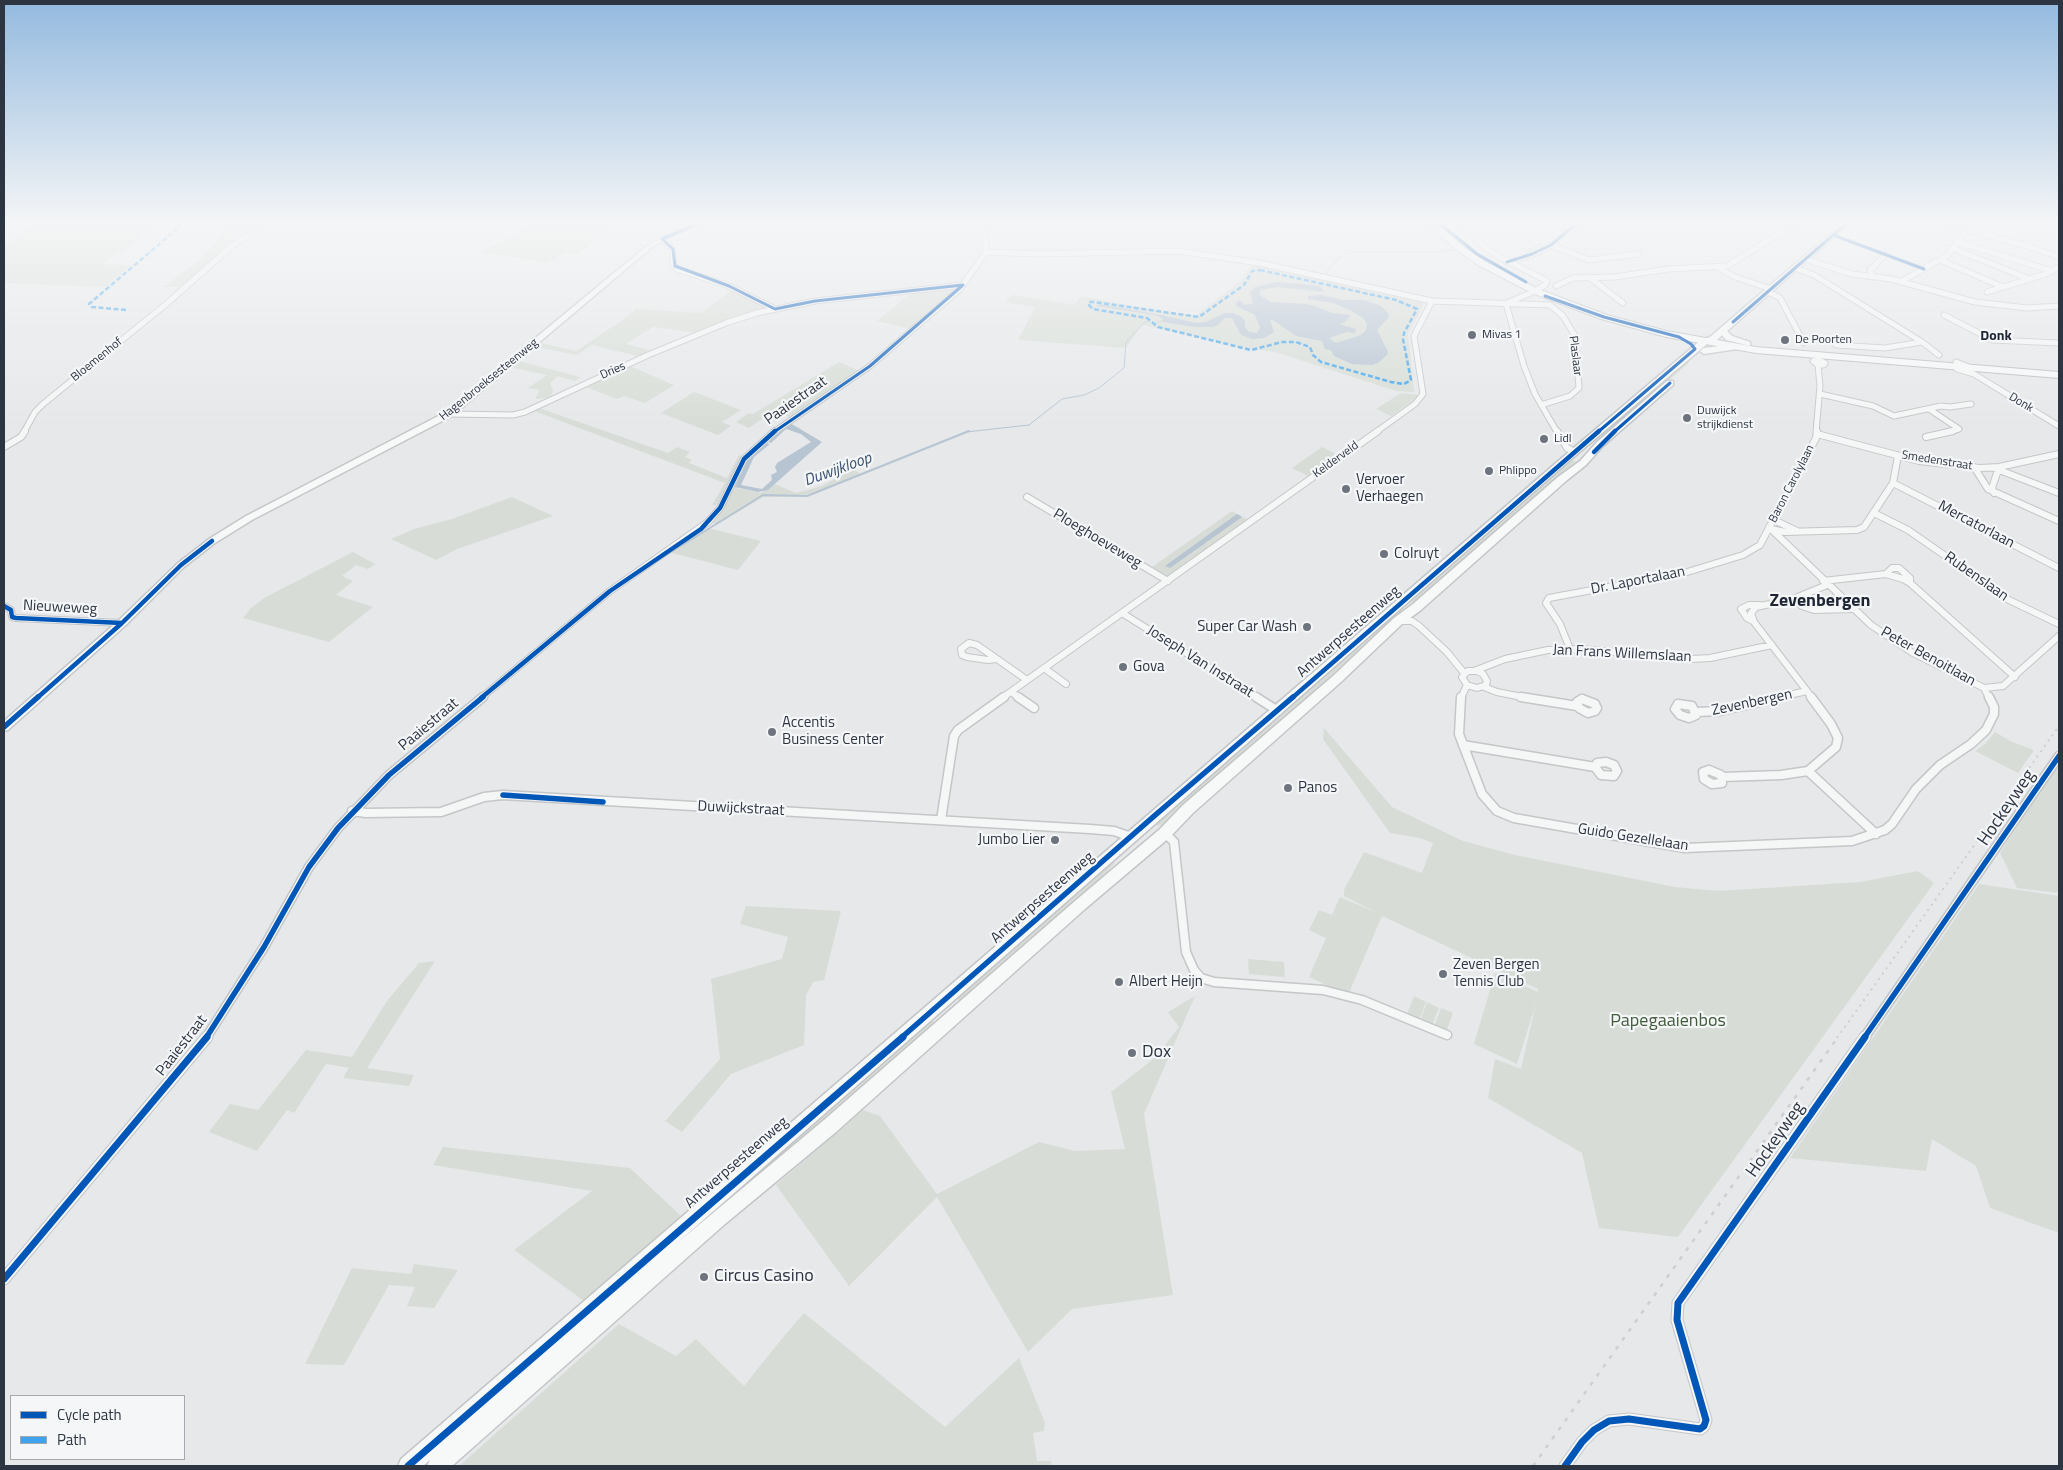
<!DOCTYPE html>
<style>
body{margin:0}
#map{position:relative;width:2063px;height:1470px;overflow:hidden;background:#e6e8ea;font-family:"Titillium Web",sans-serif}
canvas{display:block}
.frame{position:absolute;inset:0;border:5px solid #2e3542;pointer-events:none}
.legend{position:absolute;left:10px;top:1395px;width:175px;height:65px;box-sizing:border-box;background:#f4f6f8;border:1px solid #a5a9af;margin:0;padding:6px 9px;list-style:none;font-size:15px;color:#2e3542}
.legend li{display:flex;align-items:center;gap:10px;height:25px}
.legend b{width:25px;border:1px solid #a5a9af}
</style>
<div id="map">
<canvas width="2063" height="1470"></canvas>
<div class="frame"></div>
<ul class="legend">
<li><b style="height:6px;background:#0057b8"></b>Cycle path</li>
<li><b style="height:6px;background:#3ea3ec"></b>Path</li>
</ul>
</div>
<script>
const c = document.querySelector('canvas').getContext('2d');
c.lineJoin = 'round';
function fill(path, color) { c.fillStyle = color; c.fill(path, 'evenodd'); }
const poly = rows => new Path2D(rows.map(r => 'M' + r).join(''));
function stroke(path, color, width, dash) { c.strokeStyle = color; c.lineWidth = width; c.lineCap = dash ? 'butt' : 'round'; c.setLineDash(dash || []); c.stroke(path); }
function drawText(font, color, halo, rows, align = 'center') {
  c.font = font + ' "Titillium Web",sans-serif'; c.lineWidth = 4.5; c.setLineDash([]); c.textBaseline = 'middle'; c.strokeStyle = halo; c.fillStyle = color; for (const [text, x, y, turn = 0] of rows) {
    c.save(); c.translate(x, y); c.rotate((+turn || 0) * Math.PI / 180); c.textAlign = isNaN(turn) ? turn : align; if (halo) c.strokeText(text, 0, 0); c.fillText(text, 0, 0); c.restore();
  }
}
fill(poly([
 [40,222,159,222,123,252,116,252,103,264,132,265,105,287,4,283,4,244],
 [232,222,267,222,187,284,180,287,163,287,199,261],
 [537,222,613,222,602,229,609,231,577,254,567,252,548,263,482,252],
 [1252,264,1423,303,1422,308,1408,334,1414,392,1396,391,1275,352,1252,349,1142,325,1126,348,1018,340,1035,307,1005,302,1013,295,1074,305,1081,296,1164,312,1196,315,1241,281],
 [959,287,911,329,877,321,912,292],
 [733,289,770,309,697,333,653,327,626,344,654,351,641,357,592,345,577,355,536,347,541,343,576,351,621,321,636,309,701,313],
 [1702,347,1704,347,1689,360,1688,364,1636,409,1632,407],
 [519,361,581,377,575,381,558,376,550,383,553,391,550,398,535,399,540,390,528,388,547,375,514,368,513,367],
 [839,362,860,371,789,417,776,412,767,420,763,418,749,428,736,422,749,413,753,414],
 [630,366,674,385,645,403,624,396,617,399,586,387],
 [694,392,741,410,722,422,731,426,718,435,661,413],
 [1401,393,1418,395,1411,402,1391,416,1376,409],
 [539,408,668,453,677,447,690,452,685,457,692,460,689,463,727,478,739,455,743,457,716,505,712,505,725,483,534,411],
 [1322,447,1338,455,1308,476,1292,468],
 [752,453,737,488,761,493,775,484,796,493,822,486,853,469,862,475,820,491,796,497,763,497,718,524,712,523,717,517,745,460],
 [1571,460,1576,462,1415,604,1411,601],
 [512,497,553,516,457,549,436,560,391,539,414,529,452,519],
 [1232,511,1248,520,1168,577,1152,567],
 [708,528,761,541,738,570,672,553],
 [353,552,375,564,368,569,356,565,342,576,353,581,336,595,373,607,329,642,243,618,251,608,264,598],
 [1389,620,1393,622,1161,826,1155,825],
 [1324,728,1392,807,1463,841,1515,855,1675,887,1718,891,1860,882,1918,871,1934,883,1678,1237,1599,1228,1582,1153,1488,1098,1495,1059,1521,1069,1536,1003,1517,1064,1474,1044,1495,973,1538,992,1538,989,1382,916,1348,995,1309,977,1326,938,1309,930,1319,910,1332,915,1340,897,1377,913,1344,896,1344,890,1364,852,1422,873,1433,843,1420,838,1390,833,1323,739],
 [1995,732,2012,742,2034,750,2018,773,1975,751,1985,744],
 [2059,762,2059,893,2017,888,2000,853],
 [1113,861,1115,863,1090,889,962,1001,958,1000,958,996],
 [1979,884,2059,896,2059,1233,1990,1208,1976,1166,1932,1139,1926,1171,1790,1158],
 [746,906,841,911,824,980,813,982,806,995,804,1045,731,1074,682,1132,665,1121,720,1059,711,979,782,959,788,937,740,924],
 [1248,959,1284,962,1285,977,1249,974],
 [435,961,367,1068,414,1075,409,1086,343,1078,349,1068,326,1064,294,1113,287,1110,257,1151,209,1132,230,1104,258,1110,306,1050,352,1057,387,1001,419,963],
 [1195,996,1144,1114,1173,1295,1072,1309,1028,1352,937,1197,849,1286,776,1185,863,1110,880,1116,937,1194,1039,1142,1075,1151,1125,1149,1111,1092,1156,1057,1179,1027,1168,1012],
 [1414,996,1426,1002,1419,1020,1407,1014],
 [1427,1002,1439,1008,1432,1026,1420,1021],
 [1441,1008,1453,1013,1446,1032,1434,1027],
 [930,1021,933,1021,934,1026,433,1466,420,1466],
 [443,1147,630,1168,681,1216,584,1301,514,1250,592,1191,433,1165],
 [414,1264,458,1270,434,1308,407,1306,415,1287,389,1285,344,1365,305,1364,352,1268,411,1274],
 [804,1313,945,1427,1019,1358,1045,1423,1044,1431,1033,1433,1037,1461,1051,1461,1052,1466,459,1466,619,1324,676,1356,696,1339,744,1386,780,1341]
]), '#d7ddd6');
fill(poly([
 [1276,282,1317,285,1322,288,1324,292,1277,287,1260,290,1260,295,1270,302,1307,304,1315,306,1332,313,1351,315,1344,323,1339,324,1356,329,1355,333,1347,332,1329,338,1336,343,1361,335,1366,330,1367,324,1364,319,1350,310,1333,303,1308,299,1308,296,1321,295,1343,300,1364,300,1381,306,1388,313,1389,317,1377,330,1388,352,1387,355,1378,363,1371,365,1352,364,1334,356,1331,350,1325,349,1322,341,1296,336,1273,320,1270,320,1274,332,1264,338,1252,339,1241,335,1232,318,1225,318,1218,325,1213,327,1195,327,1163,322,1162,318,1155,315,1096,306,1099,304,1161,315,1196,323,1206,322,1225,313,1233,313,1240,316,1245,320,1245,327,1249,332,1257,333,1260,328,1255,315,1236,306,1236,302,1240,300,1245,305,1253,304,1250,292,1255,287],
 [790,423,822,442,768,490,758,492,735,487,748,459,765,443,770,444,754,457,741,485,762,489,772,480,771,475,777,472,775,467,777,463,811,442,801,434,786,429,771,443,767,441],
 [1237,514,1242,517,1170,568,1165,566]
]), '#b7c4d2');
stroke(poly([
 [1423,222,1455,250],
 [1560,229,1570,222],
 [1567,238,1588,222],
 [1549,240,1557,232],
 [1528,250,1543,243],
 [1539,256,1544,253],
 [1520,261,1535,257],
 [1324,276,1333,264,1347,252,1431,252,1455,250],
 [1157,322,1164,321],
 [966,432,1029,425,1062,399,1084,395,1099,388,1124,368,1126,342,1145,322,1149,322]
]), '#b7c4d2', 1);
stroke(poly([
 [663,557,763,495,807,496,969,431]
]), '#b7c4d2', 2);
const streetFar3 = poly([
 [1454,222,1494,254,1547,281,1545,285,1535,291,1507,303],
 [1939,222,2027,246,2059,257],
 [662,239,673,249,673,264,677,269,729,286,775,309],
 [1958,242,2052,271],
 [1551,245,1589,260,1638,254],
 [1952,248,2029,279],
 [986,252,1038,254,1178,251,1259,263,1432,301,1550,305,1563,316,1575,336,1579,388,1570,396,1541,405],
 [1805,259,1852,274,1891,279,1975,302,2027,308,2059,306],
 [1940,260,2003,287],
 [1507,262,1532,254,1551,245,1578,222],
 [1719,268,1735,277,1771,289],
 [1795,268,1814,275,1922,342,1939,355],
 [1589,277,1623,303],
 [1873,277,1870,270,1885,255],
 [1900,282,1947,256,1967,230],
 [1556,286,1573,278,1615,277,1668,269,1727,266,1798,222],
 [1768,292,1780,298,1804,343],
 [1987,292,2046,274,2059,267],
 [1506,304,1524,366,1535,394,1557,432],
 [1944,315,1992,340,2059,343],
 [1836,345,1885,348,1922,342],
 [1819,360,1825,363,1824,365,1818,365,1813,361,1819,360],
 [1956,362,1969,367],
 [1957,369,1974,374,2059,426],
 [1820,394,1873,406,1894,416,1941,406,1950,407,1971,404],
 [1929,409,1959,429,1948,432],
 [449,414,513,415,525,412,648,355,726,323,757,313,815,301,963,285],
 [24,432,35,412,43,404,165,305,232,246,268,222],
 [774,432,870,366,960,289,986,252,985,235,993,222],
 [1376,432,1415,404,1423,394,1414,336,1432,301],
 [1816,432,1820,386,1818,365]
]);
const streetFar2 = poly([
 [1557,431,1567,448,1575,452],
 [1817,434,1919,461,1980,468,1999,467,2059,454],
 [1926,437,1953,431],
 [4,447,21,437,25,431],
 [1974,467,1988,489,2059,521],
 [1994,468,2059,493],
 [1893,483,2059,568],
 [1994,493,1992,488,1998,470],
 [1027,497,1168,581],
 [1874,513,1908,530,2009,600,2059,624],
 [1774,520,1797,531],
 [1770,528,1871,625,1913,653,1984,688,2003,686,2059,636],
 [1771,529,1785,532,1857,530,1864,527,1893,483,1898,456],
 [1886,574,1892,568,1899,568,1910,578,1910,583],
 [1823,581,1886,574,1903,579,1910,583,2015,677],
 [1793,599,1802,606,1814,610,1852,609],
 [4,606,11,610,12,617,16,618,122,623],
 [1122,613,1258,698],
 [1398,621,1412,621,1419,626,1447,652,1464,673],
 [1753,621,1747,618,1741,609,1749,605,1760,605],
 [1570,649,1560,624,1546,603,1549,598,1684,573,1743,555,1760,545,1816,438,1817,431],
 [996,659,988,660,967,657,962,655,961,649,969,643,977,645,1027,680],
 [1044,668,1066,684],
 [1468,671,1477,671,1483,674,1487,681,1486,685,1477,688,1467,685,1462,677,1468,671],
 [1474,671,1505,659,1548,650,1581,649,1692,659,1710,658,1772,645],
 [1484,687,1497,692,1527,698],
 [1984,688,1989,698],
 [1807,691,1754,622,1751,613,1756,607,1793,599,1827,585],
 [1011,692,1020,698],
 [481,698,610,591,708,522,720,508,744,459,775,431],
 [1002,698,1378,431],
 [1461,698,1467,685],
 [1775,698,1807,691,1812,698]
]);
const streetFar1 = poly([
 [1018,697,1034,708],
 [1256,697,1278,711],
 [1461,697,1459,734,1482,794,1497,811,1514,818,1685,848,1852,841,1885,830,1892,824,1916,789,1940,765,1971,744,1986,730,1994,714,1994,707,1989,697],
 [1521,697,1577,706],
 [1582,699,1595,704,1597,708,1595,711,1588,713,1579,708,1577,702,1582,699],
 [1678,704,1692,706,1696,715,1689,718,1680,715,1675,709,1678,704],
 [1696,712,1720,711,1781,697],
 [1463,745,1595,767],
 [1606,762,1614,765,1617,771,1614,776,1601,775,1595,767,1597,763,1606,762],
 [1709,770,1721,775,1722,783,1712,784,1704,779,1703,772,1709,770],
 [1808,771,1836,747,1838,738,1831,724,1811,697],
 [1723,777,1781,775,1808,771,1876,834],
 [352,811,366,813,441,812,484,797,503,795,1090,829,1114,831,1131,837],
 [941,820,954,736,958,730,1004,697],
 [1165,833,1174,842,1186,952,1194,970,1201,978,1214,982,1323,990,1362,1000,1447,1035],
 [206,1038,264,947,309,867,338,828,389,775,483,697],
 [1864,1038,2059,756]
]);
const street = poly([
 [4,1279,207,1037],
 [1565,1466,1582,1442,1594,1430,1609,1421,1629,1419,1700,1429,1704,1426,1706,1420,1677,1320,1678,1303,1865,1037]
]);
const secondary = poly([
 [698,222,707,222,676,234,652,247,452,416,252,520,215,543,184,567,126,625,8,730,4,731,4,721,118,621,178,563,209,539,246,516,446,412,648,245,672,232,698,222],
 [1844,222,1851,222,1727,331,1732,336,1750,342,1750,346,1726,340,1722,335,1716,341,1710,341,1710,337,1844,222]
]);
const primary = poly([
 [1713,336,1717,339,1716,341,1707,344,1569,461,676,1244,824,1120,1075,901,1160,829,1183,805,1333,676,1394,618,1413,604,1558,477,1580,461,1597,442,1667,381,1673,381,1673,385,1603,446,1586,465,1566,481,1421,610,1402,624,1341,682,1193,813,1170,837,1085,909,836,1132,725,1224,452,1466,427,1466,430,1460,423,1466,398,1466,401,1459,1563,457,1701,340,1713,336],
 [1734,344,1737,345,1737,349,1704,354,1700,351,1704,348,1734,344]
]);
const highway = poly([
 [1426,222,1435,222,1460,244,1484,261,1538,289,1607,315,1667,331,1756,347,2059,372,2059,378,1756,353,1666,337,1601,319,1532,293,1478,265,1454,248,1426,222]
]);
stroke(streetFar3, '#c4c6c8', 7);
stroke(streetFar2, '#c4c6c8', 8);
stroke(streetFar1, '#c4c6c8', 11);
stroke(street, '#c4c6c8', 13);
stroke(secondary, '#c4c6c8', 3);
stroke(primary, '#c3c5c7', 3);
stroke(highway, '#b8bbbe', 2);
stroke(streetFar3, '#f5f6f6', 5);
stroke(streetFar2, '#f5f6f6', 6);
stroke(streetFar1, '#f5f6f6', 8);
stroke(street, '#f5f6f6', 11);
fill(secondary, '#f7f8f8');
fill(primary, '#f7f8f8');
fill(highway, '#f7f8f8');
stroke(poly([
 [1837,1038,2059,726]
]), '#cecfd1', 2, [2, 4.5]);
stroke(poly([
 [1533,1466,1838,1037]
]), '#cecfd1', 2.5, [4, 7]);
stroke(poly([
 [1260,270,1396,300,1417,309,1404,333,1403,339,1411,380,1404,384,1391,382,1321,362,1313,355,1310,347,1296,342,1282,342,1251,350,1158,327,1147,318,1093,309,1089,305,1089,302,1094,302,1199,317,1244,285,1252,271,1260,270],
 [126,310,92,307,89,304,185,222]
]), '#3ea3ec', 2.5, [5, 2.5]);
stroke(poly([
 [1438,222,1477,254,1526,282],
 [697,224,662,239,673,249,675,266,729,286,775,309,815,301,963,285],
 [1833,235,1924,269],
 [1507,262,1532,254,1551,245,1578,222],
 [1545,296,1604,317,1679,337,1691,344,1695,349,1598,432],
 [1733,322,1848,222],
 [774,432,870,366,963,285],
 [1614,432,1670,383]
]), '#0057b8', 3);
stroke(poly([
 [1594,452,1615,431],
 [4,606,11,610,12,617,16,618,122,623],
 [37,698,122,623,181,565,212,541],
 [481,698,610,591,701,529,720,508,744,459,775,431],
 [1292,698,1599,431]
]), '#0057b8', 4.5);
stroke(poly([
 [4,727,38,697],
 [503,795,603,802],
 [206,1038,264,947,309,867,338,828,389,775,483,697],
 [901,1038,1153,817,1293,697],
 [1864,1038,2059,756]
]), '#0057b8', 5.5);
stroke(poly([
 [4,1279,207,1037],
 [408,1466,903,1037],
 [1565,1466,1582,1442,1594,1430,1609,1421,1629,1419,1700,1429,1704,1426,1706,1420,1677,1320,1678,1303,1865,1037]
]), '#0057b8', 7);
const sky = c.createLinearGradient(0, 0, 0, 428);
sky.addColorStop(0, '#94badf');
sky.addColorStop(0.52, '#f4f5f6');
sky.addColorStop(1, '#f4f5f600');
c.fillStyle = sky;
c.fillRect(0, 0, 2063, 428);
for (const [x, y, r, color] of [
 [1472,335,5,"#6e747d"],
 [1785,340,5,"#6e747d"],
 [1687,418,5,"#6e747d"],
 [1544,439,5,"#6e747d"],
 [1489,471,5,"#6e747d"],
 [1346,489,5,"#6e747d"],
 [1384,554,5,"#6e747d"],
 [1307,627,5,"#6e747d"],
 [1123,667,5,"#6e747d"],
 [772,732,5,"#6e747d"],
 [1288,788,5,"#6e747d"],
 [1055,840,5,"#6e747d"],
 [1443,974,5,"#6e747d"],
 [1119,982,5,"#6e747d"],
 [1132,1053,5,"#6e747d"],
 [704,1277,5,"#6e747d"]
]) { const dot = new Path2D(); dot.arc(x, y, r, 0, 2 * Math.PI); c.fillStyle = color; c.fill(dot); stroke(dot, '#f4f6f8', 2); }
drawText('12px', '#2e3542', '#f4f6f8', [
 ["Mivas 1",1482,335],
 ["De Poorten",1795,340],
 ["Duwijck",1697,411],
 ["strijkdienst",1697,425],
 ["Lidl",1554,439],
 ["Phlippo",1499,471]
], 'left');
drawText('12px', '#2e3542', '#f4f6f8', [
 ["Plaslaar",1575,356,83],
 ["Bloemenhof",97,360,-39],
 ["Dries",613,371,-24],
 ["Hagenbroeksesteenweg",489,380,-39],
 ["Donk",2021,403,31],
 ["Kelderveld",1336,460,-36],
 ["Smedenstraat",1937,461,9],
 ["Baron Carolylaan",1792,484,-63]
]);
drawText('bold 14px', '#1f2633', '#f4f6f8', [
 ["Donk",1996,337]
]);
drawText('15px', '#2e3542', '#f4f6f8', [
 ["Paaiestraat",796,401,-35],
 ["Mercatorlaan",1976,525,28],
 ["Ploeghoeveweg",1097,539,31],
 ["Rubenslaan",1976,577,35],
 ["Dr. Laportalaan",1638,581,-11],
 ["Nieuweweg",60,608,3],
 ["Antwerpsesteenweg",1349,632,-41],
 ["Jan Frans Willemslaan",1622,654,3],
 ["Peter Benoitlaan",1928,657,29],
 ["Joseph Van Instraat",1200,662,32],
 ["Zevenbergen",1752,703,-12],
 ["Paaiestraat",429,725,-40],
 ["Duwijckstraat",741,809,3],
 ["Guido Gezellelaan",1633,838,9],
 ["Antwerpsesteenweg",1043,898,-41],
 ["Paaiestraat",182,1046,-52],
 ["Antwerpsesteenweg",737,1163,-41]
]);
drawText('15px', '#2e3542', '#f4f6f8', [
 ["Vervoer",1356,480],
 ["Verhaegen",1356,497],
 ["Colruyt",1394,554],
 ["Super Car Wash",1297,627,"right"],
 ["Gova",1133,667],
 ["Accentis",782,723],
 ["Business Center",782,740],
 ["Panos",1298,788],
 ["Jumbo Lier",1045,840,"right"],
 ["Zeven Bergen",1453,965],
 ["Tennis Club",1453,982],
 ["Albert Heijn",1129,982]
], 'left');
drawText('italic 16px', '#3b5372', '#f4f6f8', [
 ["Duwijkloop",838,470,-20]
]);
drawText('bold 18px', '#1f2633', '#f4f6f8', [
 ["Zevenbergen",1820,602]
]);
drawText('18px', '#2e3542', '#f4f6f8', [
 ["Hockeyweg",2007,808,-56],
 ["Hockeyweg",1776,1140,-55]
]);
drawText('18px', '#425c3c', '#f4f6f8', [
 ["Papegaaienbos",1668,1022]
]);
drawText('18px', '#2e3542', '#f4f6f8', [
 ["Dox",1142,1053],
 ["Circus Casino",714,1277]
], 'left');
</script>
